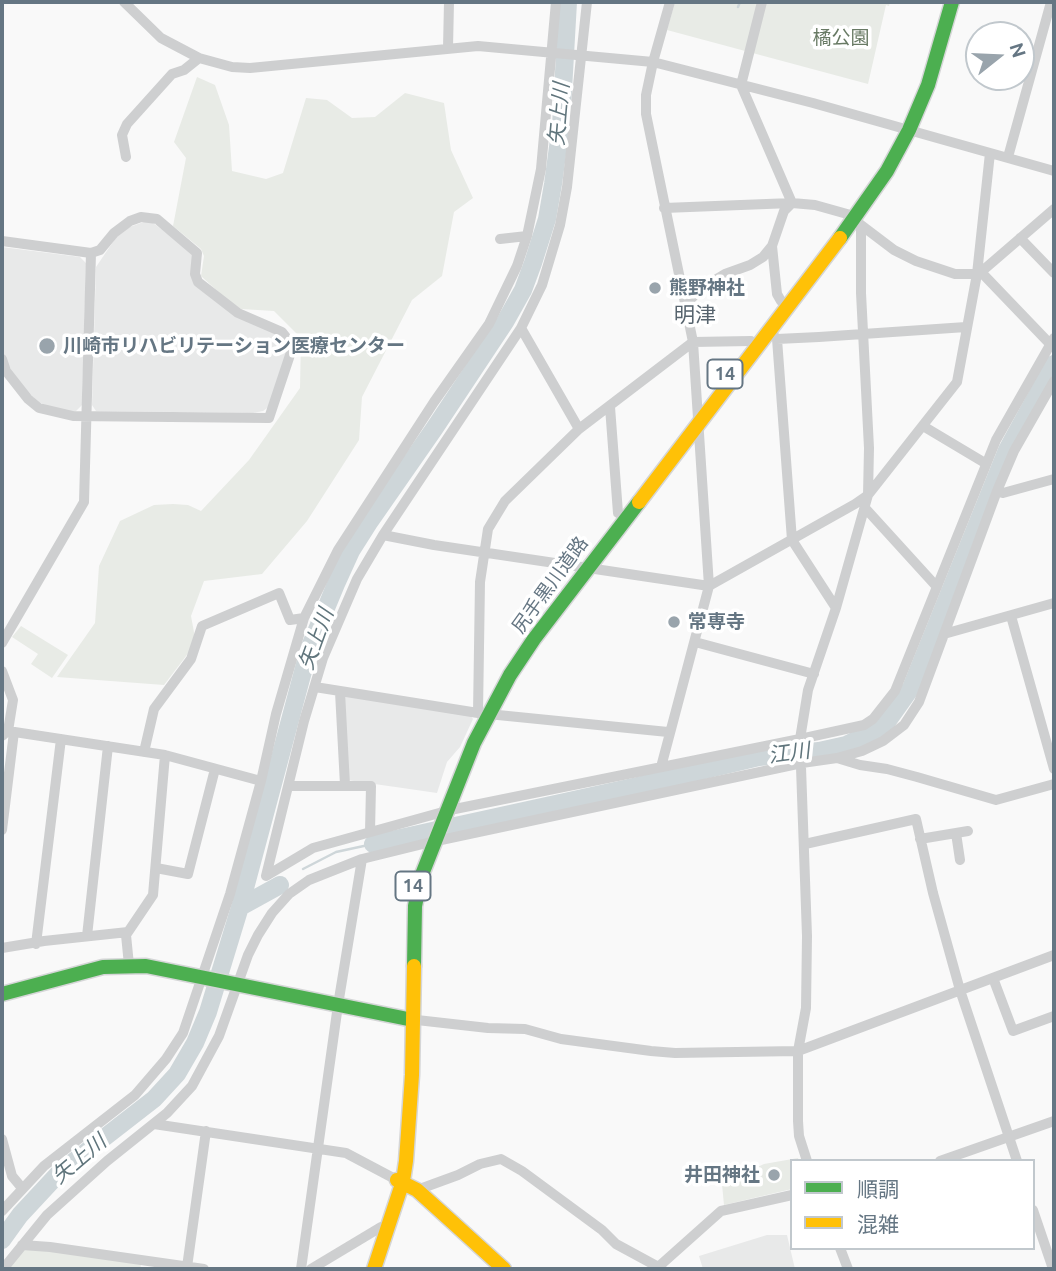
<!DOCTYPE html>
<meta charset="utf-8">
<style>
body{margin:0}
#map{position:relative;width:1056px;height:1271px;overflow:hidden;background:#f9f9f9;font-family:Ubuntu,"Noto Sans JP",sans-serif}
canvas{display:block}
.frame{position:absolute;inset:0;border:4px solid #657683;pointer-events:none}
.legend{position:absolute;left:790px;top:1159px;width:245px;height:91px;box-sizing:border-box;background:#fff;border:2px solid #c1c8cd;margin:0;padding:9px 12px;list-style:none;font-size:21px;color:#657683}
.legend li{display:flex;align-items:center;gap:14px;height:35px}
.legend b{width:35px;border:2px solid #c1c8cd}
.north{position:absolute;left:965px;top:21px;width:70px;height:70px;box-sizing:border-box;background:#fff;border:2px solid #c1c8cd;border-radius:50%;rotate:72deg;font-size:19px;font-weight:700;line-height:28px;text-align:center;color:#657683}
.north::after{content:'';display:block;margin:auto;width:24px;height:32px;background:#99a4ac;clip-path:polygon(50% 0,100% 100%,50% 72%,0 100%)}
</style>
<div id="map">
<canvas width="1056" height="1271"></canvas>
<div class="frame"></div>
<ul class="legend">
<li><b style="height:9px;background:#4caf50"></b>順調</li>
<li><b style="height:9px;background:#ffc107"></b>混雑</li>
</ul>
<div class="north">N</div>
</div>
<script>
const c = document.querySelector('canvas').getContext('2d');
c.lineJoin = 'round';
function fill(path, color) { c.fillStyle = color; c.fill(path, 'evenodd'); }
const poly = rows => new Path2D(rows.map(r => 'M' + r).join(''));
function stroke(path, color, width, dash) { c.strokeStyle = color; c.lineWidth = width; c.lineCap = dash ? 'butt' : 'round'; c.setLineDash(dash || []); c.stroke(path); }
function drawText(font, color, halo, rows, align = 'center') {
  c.font = font + ' Ubuntu,"Noto Sans JP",sans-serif'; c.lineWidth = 7; c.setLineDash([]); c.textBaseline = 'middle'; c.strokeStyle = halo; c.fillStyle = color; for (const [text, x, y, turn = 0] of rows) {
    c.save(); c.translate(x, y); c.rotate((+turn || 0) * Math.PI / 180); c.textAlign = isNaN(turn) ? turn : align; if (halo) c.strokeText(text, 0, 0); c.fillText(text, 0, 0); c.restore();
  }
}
fill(poly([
 [149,220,195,254,195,281,283,338,288,350,270,406,263,411,253,413,96,411,92,405,96,267,117,236,127,228],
 [2,247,80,257,86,263,82,405,75,412,51,408,39,402,20,386,6,361,2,348],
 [349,695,470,715,473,719,460,747,447,762,437,793,347,780,343,698],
 [767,1235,787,1235,795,1269,703,1269,699,1256]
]), '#e8e9e9');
fill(poly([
 [675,2,890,2,889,6,886,5,868,84,667,30],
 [197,77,215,85,229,125,232,171,266,179,283,173,306,98,327,100,352,118,375,117,405,93,444,103,451,150,473,198,454,212,442,276,412,300,362,397,359,440,307,521,262,574,204,581,191,616,196,643,164,685,57,677,95,623,99,566,120,521,154,505,173,504,188,505,201,511,249,460,300,388,301,338,274,311,241,309,225,298,201,276,204,256,201,249,173,226,186,158,174,142],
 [21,626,68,655,52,678,31,664,38,654,12,637],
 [798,1158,799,1161,792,1161,792,1189,724,1205,722,1184,764,1164],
 [25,1247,138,1262,141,1265,140,1269,9,1269]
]), '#e8ebe6');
stroke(poly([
 [738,7,740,2],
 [303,869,336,852,373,844]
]), '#ced6d9', 2.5);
stroke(poly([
 [373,844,633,787,759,757,819,751,846,745,884,726,911,688,1007,450,1054,364],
 [240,907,280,885],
 [2,1240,20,1215,60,1172,154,1099,177,1074,195,1043,208,1012,240,907,309,649,336,584,351,551,370,521,434,429,505,322,523,290,533,263,547,219,553,184,561,125,568,2]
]), '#ced6d9', 18);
const fast = poly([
 [840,238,887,171,909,130,928,85,952,2],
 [414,966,415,906,421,877,474,743,510,675,534,639,639,502],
 [2,994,103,967,146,966,408,1019]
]);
const slow = poly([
 [639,502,840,238],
 [397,1180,417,1190,504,1269],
 [374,1269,403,1181,406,1161,412,1075,414,966]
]);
stroke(fast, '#d5d6d7', 17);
stroke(slow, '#d5d6d7', 17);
stroke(poly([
 [124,2,161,38,199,58,232,67,250,68,478,46,653,62,813,103,1054,171],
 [587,2,567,187,560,225,542,285,521,328,383,535,357,579,323,658,304,721,266,876,313,848,450,810,800,739,864,725,873,719,895,691,996,440,1054,338],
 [762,2,741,85,792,203,784,211,772,246,777,294,781,301],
 [448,48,449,2],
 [126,157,122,135,127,124,172,74,184,70,199,58],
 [1008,157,1051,2],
 [664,208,792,203,815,205,847,214,861,225,861,293,869,448,868,495,836,608,808,690,800,739,807,936,806,1008,798,1051,798,1121,799,1136,807,1161],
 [861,225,894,250,916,261,955,274,977,274,981,272,1054,209],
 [1020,238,1054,273],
 [500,239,527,236],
 [2,241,91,253,100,250,114,233,130,221,141,217,157,219,197,253,195,274,198,282,238,313,282,332,289,341,291,352,269,418,73,416,39,408,28,399,6,371,2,359],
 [981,272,1051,345],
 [686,303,705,286,725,274,750,265,763,257,772,246],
 [521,328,579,429],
 [774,336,777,339,819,337,966,327],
 [777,339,792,540,836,608],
 [610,407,618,513],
 [923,426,985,463],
 [997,491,1003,493,1054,479],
 [866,509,937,587],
 [383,535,434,545,709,586,855,504,868,495,957,382,977,274,990,153],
 [1011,616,1054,769],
 [944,634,1054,603],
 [695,642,814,674],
 [2,643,84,502,91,253],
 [2,671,13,700,8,731,2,736],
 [315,687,478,713,668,732],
 [340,692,345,785],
 [478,713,480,582,488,529,505,501,579,429,693,342,751,341],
 [8,731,165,755,261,781],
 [144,752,154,709,191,659,202,626,279,593,290,620,304,618],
 [837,758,860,765,887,769,917,777,996,800,1054,784],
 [661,767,709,586,693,342,646,114,646,95,653,62,670,2],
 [288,786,371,786,370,832],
 [2,830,14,732],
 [956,833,960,860],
 [920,839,968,831],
 [805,844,916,819,933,893,960,990,1017,1161],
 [156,868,188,874,215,769],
 [87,936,108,746],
 [36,944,61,739],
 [2,948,44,941,128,932],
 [129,965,126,935,153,895,165,755],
 [993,978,1013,1031,1054,1016],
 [408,1019,488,1028,525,1029,561,1039,651,1051,675,1053,798,1051,1054,955],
 [154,1124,346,1153,397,1180],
 [2,1139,12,1176,22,1188],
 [940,1161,1054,1121],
 [417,1190,458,1175,480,1164,501,1159,522,1171,602,1230,616,1244,662,1269],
 [1033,1210,1053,1269],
 [2,1211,44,1166,135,1095,166,1059,183,1033,230,894,261,781,276,714,304,618,338,550,434,402,489,324,517,266,527,236,541,169,556,2],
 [22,1245,50,1247,204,1269],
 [840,1248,848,1269],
 [187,1267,206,1131],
 [3,1269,47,1215,107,1161,167,1113,192,1086,219,1036,248,955,258,935,272,913,289,894,309,880,362,859,427,843,802,763,837,758,862,751,883,741,904,725,919,702,997,491,1014,451,1054,381],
 [301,1269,338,1005,362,859],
 [311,1269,381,1227],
 [656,1269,721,1211,792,1195]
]), '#cecfd0', 10);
stroke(fast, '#4caf50', 14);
stroke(slow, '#ffc107', 14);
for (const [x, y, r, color] of [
 [655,288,7,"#99a4ac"],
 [47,346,9,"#99a4ac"],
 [674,622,7,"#99a4ac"],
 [774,1175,7,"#99a4ac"]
]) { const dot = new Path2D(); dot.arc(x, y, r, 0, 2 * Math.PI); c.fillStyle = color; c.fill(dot); stroke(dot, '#fff', 2.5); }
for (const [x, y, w] of [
 [725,374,35],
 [413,886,35]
]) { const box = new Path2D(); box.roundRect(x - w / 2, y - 14.5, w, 29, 5); c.fillStyle = '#fff'; c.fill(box); stroke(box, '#657683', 2); }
drawText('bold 18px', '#657683', null, [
 ["14",725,374],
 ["14",413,886]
]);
drawText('19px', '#687a64', '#fff', [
 ["橘公園",841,38]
]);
drawText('bold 19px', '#657683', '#fff', [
 ["熊野神社",669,288],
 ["川崎市リハビリテーション医療センター",63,346],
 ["常専寺",688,622],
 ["井田神社",760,1175,"right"]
], 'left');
drawText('19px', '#657683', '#fff', [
 ["尻手黒川道路",550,585,-54]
]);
drawText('italic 21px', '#60757c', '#fff', [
 ["矢上川",559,114,-85],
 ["矢上川",316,639,-70],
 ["江川",789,753,-8],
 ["矢上川",79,1159,-40]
]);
drawText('21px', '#57646e', '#fff', [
 ["明津",695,315]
]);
</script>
